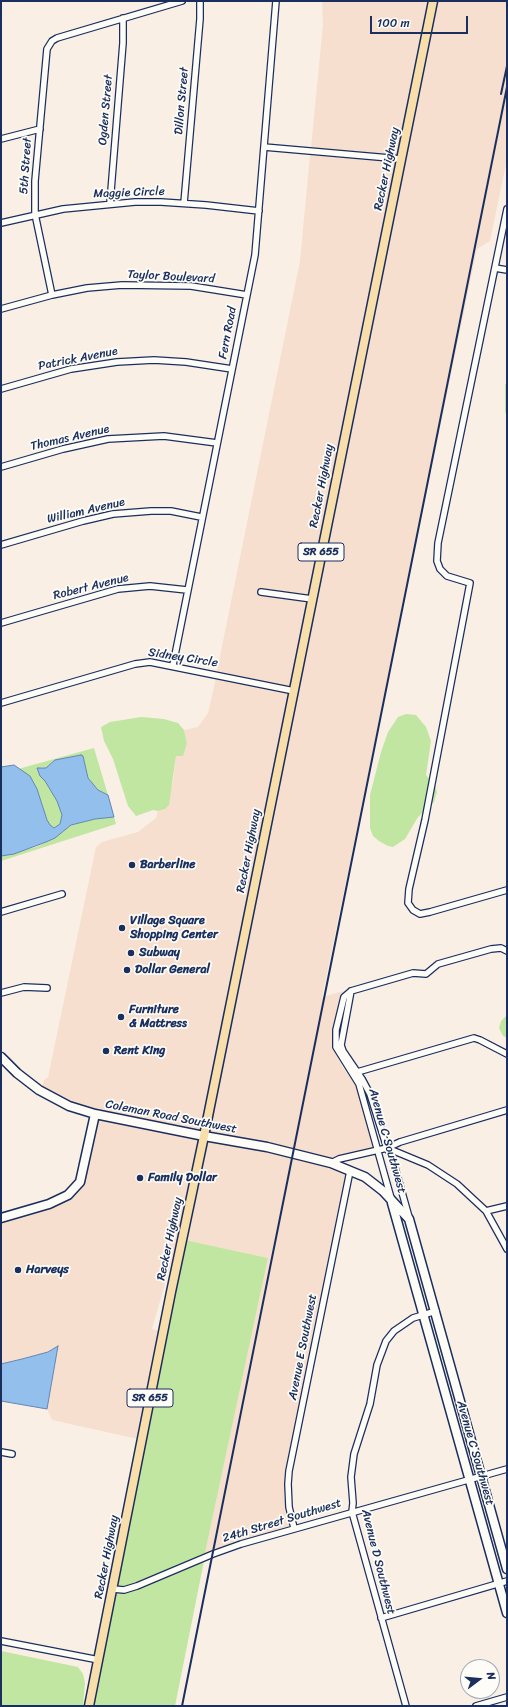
<!DOCTYPE html>
<style>
body{margin:0}
#map{position:relative;width:508px;height:1707px;overflow:hidden;background:#faefe5;font-family:Sriracha,sans-serif}
canvas{display:block}
.frame{position:absolute;inset:0;border:2px solid #1b2f5e;pointer-events:none}
.north{position:absolute;left:460px;top:1659px;width:40px;height:40px;box-sizing:border-box;background:#fdfcf7;border:1px solid #a3aaba;border-radius:50%;rotate:74deg;font-size:11px;font-weight:700;line-height:16px;text-align:center;color:#1b2f5e}
.north::after{content:'';display:block;margin:auto;width:14px;height:18px;background:#1b2f5e;clip-path:polygon(50% 0,100% 100%,50% 72%,0 100%)}
.scale{position:absolute;left:370px;top:16px;width:98px;height:18px;box-sizing:border-box;border:2px solid #1b2f5e;border-top:0;padding-left:5px;font-size:12px;line-height:14px;white-space:nowrap;color:#1b2f5e;-webkit-text-stroke:3px #fdfcf7;paint-order:stroke}
</style>
<div id="map">
<canvas width="508" height="1707"></canvas>
<div class="frame"></div>
<div class="north">N</div>
<div class="scale">100 m</div>
</div>
<script>
const c = document.querySelector('canvas').getContext('2d');
c.lineJoin = 'round';
function fill(path, color) { c.fillStyle = color; c.fill(path, 'evenodd'); }
const poly = rows => new Path2D(rows.map(r => 'M' + r).join(''));
function stroke(path, color, width, dash) { c.strokeStyle = color; c.lineWidth = width; c.lineCap = dash ? 'butt' : 'round'; c.setLineDash(dash || []); c.stroke(path); }
function drawText(font, color, halo, rows, align = 'center') {
  c.font = font + ' Sriracha,sans-serif'; c.lineWidth = 3.5; c.setLineDash([]); c.textBaseline = 'middle'; c.strokeStyle = halo; c.fillStyle = color; for (const [text, x, y, turn = 0] of rows) {
    c.save(); c.translate(x, y); c.rotate((+turn || 0) * Math.PI / 180); c.textAlign = isNaN(turn) ? turn : align; if (halo) c.strokeText(text, 0, 0); c.fillText(text, 0, 0); c.restore();
  }
}
fill(poly([
 [322,1,429,1,398,155,311,148,323,24],
 [437,1,507,1,507,159,490,241,477,249,322,997,347,990,341,996,333,1030,332,1047,342,1066,356,1086,374,1148,339,1156,331,1160,208,1134],
 [310,155,396,162,309,595,259,588,257,594,307,602,291,687,217,671,300,261],
 [216,678,289,693,201,1132,99,1112,71,1103,42,1088,44,1080,48,1077,96,847,102,842,138,832,156,818,158,811,165,809,173,782,176,756,180,756,187,743,184,730,198,727,208,713],
 [98,1119,199,1139,178,1239,152,1329,159,1331,138,1439,52,1420,47,1409,58,1347,48,1352,22,1359,1,1364,1,1221,50,1207,70,1197,83,1183],
 [207,1140,266,1151,328,1166,329,1168,346,1173,286,1471,284,1496,289,1526,240,1541,205,1553,268,1258,185,1240]
]), '#f6dfcf');
fill(poly([
 [507,381,507,418,505,411,505,385],
 [406,714,416,715,426,727,431,741,426,775,435,785,437,792,434,802,418,817,405,839,393,847,388,846,379,841,373,836,370,828,370,795,381,752,388,732,398,717],
 [141,717,164,719,178,723,184,730,187,743,183,756,176,756,169,805,165,809,158,811,153,810,136,816,128,806,113,759,104,741,101,727,110,722],
 [94,748,108,795,98,790,88,778,84,760,81,755,55,760,46,768,41,767,40,776,45,781,57,801,62,815,60,824,54,828,50,825,47,820,37,789,30,776,18,769],
 [114,817,116,824,1,861,1,856,36,847,55,838,71,825,95,819],
 [507,1015,507,1038,503,1036,499,1028,501,1021],
 [185,1240,268,1258,205,1553,136,1583,124,1587,118,1586,144,1447,168,1334,166,1333],
 [204,1561,175,1706,93,1706,116,1593,125,1593,138,1589],
 [1,1651,78,1667,83,1674,85,1683,83,1706,1,1706]
]), '#c1e6a1');
const water = poly([
 [81,755,83,756,88,778,98,790,108,795,114,817,95,819,71,825,55,838,46,842,14,854,1,856,1,767,14,765,30,776,37,789,47,820,50,825,54,828,60,824,62,815,57,801,45,781,40,776,37,768,46,768,55,760,81,755],
 [58,1346,47,1409,1,1401,1,1364,22,1359,48,1352,58,1346]
]);
fill(water, '#93bfec');
stroke(water, '#6385b3', 1);
const street = poly([
 [1,139,40,129],
 [264,147,401,159],
 [110,203,123,43,123,18],
 [184,203,200,19,200,1],
 [507,209,438,543,437,561,440,569,447,576,470,583,425,820,409,889,408,903,413,910,420,914,430,912,507,890],
 [1,223,63,209,135,202,161,202,206,205,259,211],
 [495,268,507,270],
 [52,295,35,214,35,181,47,49,52,41,57,38,182,1],
 [1,309,52,295,87,288,122,285,191,286,247,295],
 [1,389,71,369,117,362,154,360,186,362,232,369],
 [1,467,63,449,108,439,164,436,217,443],
 [1,545,83,521,113,514,151,511,171,511,201,517],
 [261,592,312,599],
 [1,623,118,589,150,586,187,590],
 [173,665,255,255,276,1],
 [1,703,135,664,150,662,294,691],
 [1,912,62,894],
 [351,991,341,1045,343,1051,362,1079,370,1094,387,1148,392,1157,409,1217],
 [1,993,24,987,47,988],
 [354,1073,474,1038,480,1040,507,1054],
 [387,1148,428,1165,457,1184,486,1211,507,1249],
 [331,1163,339,1159,387,1148,400,1142,507,1110],
 [391,1198,359,1084,336,1047,336,1030,344,997,351,991,413,973,426,974,438,964,491,949,501,948,507,951],
 [486,1211,507,1206],
 [1,1452,12,1454],
 [294,1528,289,1507,288,1484,289,1471,350,1171],
 [113,1589,124,1590,137,1586,213,1554,241,1544,507,1469],
 [381,1618,507,1581],
 [1,1641,99,1660],
 [406,1706,352,1512,353,1503,351,1477,354,1454,370,1404,377,1365,386,1341,394,1331,413,1318,436,1311],
 [476,1706,507,1697]
]);
const secondary = poly([
 [1,1057,17,1073,39,1090,69,1106,95,1114,204,1136,267,1147,331,1163,365,1177,383,1191,409,1219,507,1569],
 [392,1203,507,1613],
 [1,1218,49,1204,68,1195,80,1182,95,1114]
]);
const primary = poly([
 [89,1706,171,1292,204,1136,433,1]
]);
stroke(street, '#1b2f5e', 8);
stroke(secondary, '#1b2f5e', 11);
stroke(primary, '#1b2f5e', 11);
stroke(street, '#fdfcf7', 5.5);
stroke(secondary, '#fdfcf7', 8);
stroke(primary, '#f8deab', 8);
stroke(poly([
 [501,94,507,66],
 [182,1706,507,87]
]), '#1b2f5e', 2);
for (const [x, y, r, color] of [
 [132,865,4,"#1b2f5e"],
 [122,928,4,"#1b2f5e"],
 [131,953,4,"#1b2f5e"],
 [127,970,4,"#1b2f5e"],
 [121,1017,4,"#1b2f5e"],
 [106,1051,4,"#1b2f5e"],
 [140,1178,4,"#1b2f5e"],
 [18,1270,4,"#1b2f5e"]
]) { const dot = new Path2D(); dot.arc(x, y, r, 0, 2 * Math.PI); c.fillStyle = color; c.fill(dot); stroke(dot, '#fdfcf7', 1.5); }
for (const [x, y, w] of [
 [321,552,46],
 [150,1398,46]
]) { const box = new Path2D(); box.roundRect(x - w / 2, y - 9, w, 18, 3); c.fillStyle = '#fdfcf7'; c.fill(box); stroke(box, '#1b2f5e', 1); }
drawText('bold 11px', '#1b2f5e', null, [
 ["SR 655",321,552],
 ["SR 655",150,1398]
]);
drawText('12px', '#1b2f5e', '#fdfcf7', [
 ["Dillon Street",182,101,-85],
 ["Ogden Street",106,110,-85],
 ["5th Street",26,166,-86],
 ["Recker Highway",387,169,-78],
 ["Maggie Circle",129,193,-2],
 ["Taylor Boulevard",171,277,3],
 ["Fern Road",228,333,-79],
 ["Patrick Avenue",78,359,-11],
 ["Thomas Avenue",70,438,-13],
 ["Recker Highway",322,486,-79],
 ["William Avenue",86,511,-13],
 ["Robert Avenue",91,587,-14],
 ["Sidney Circle",183,658,9],
 ["Recker Highway",249,851,-79],
 ["Coleman Road Southwest",171,1117,11],
 ["Avenue C Southwest",387,1141,74],
 ["Recker Highway",170,1239,-78],
 ["Avenue E Southwest",303,1347,-79],
 ["Avenue C Southwest",475,1453,74],
 ["24th Street Southwest",282,1521,-17],
 ["Recker Highway",107,1557,-79],
 ["Avenue D Southwest",378,1562,76]
]);
drawText('bold 12px', '#1b2f5e', '#fdfcf7', [
 ["Barberline",140,865],
 ["Village Square",130,921],
 ["Shopping Center",130,935],
 ["Subway",139,953],
 ["Dollar General",135,970],
 ["Furniture",129,1010],
 ["& Mattress",129,1024],
 ["Rent King",114,1051],
 ["Family Dollar",148,1178],
 ["Harveys",26,1270]
], 'left');
</script>
